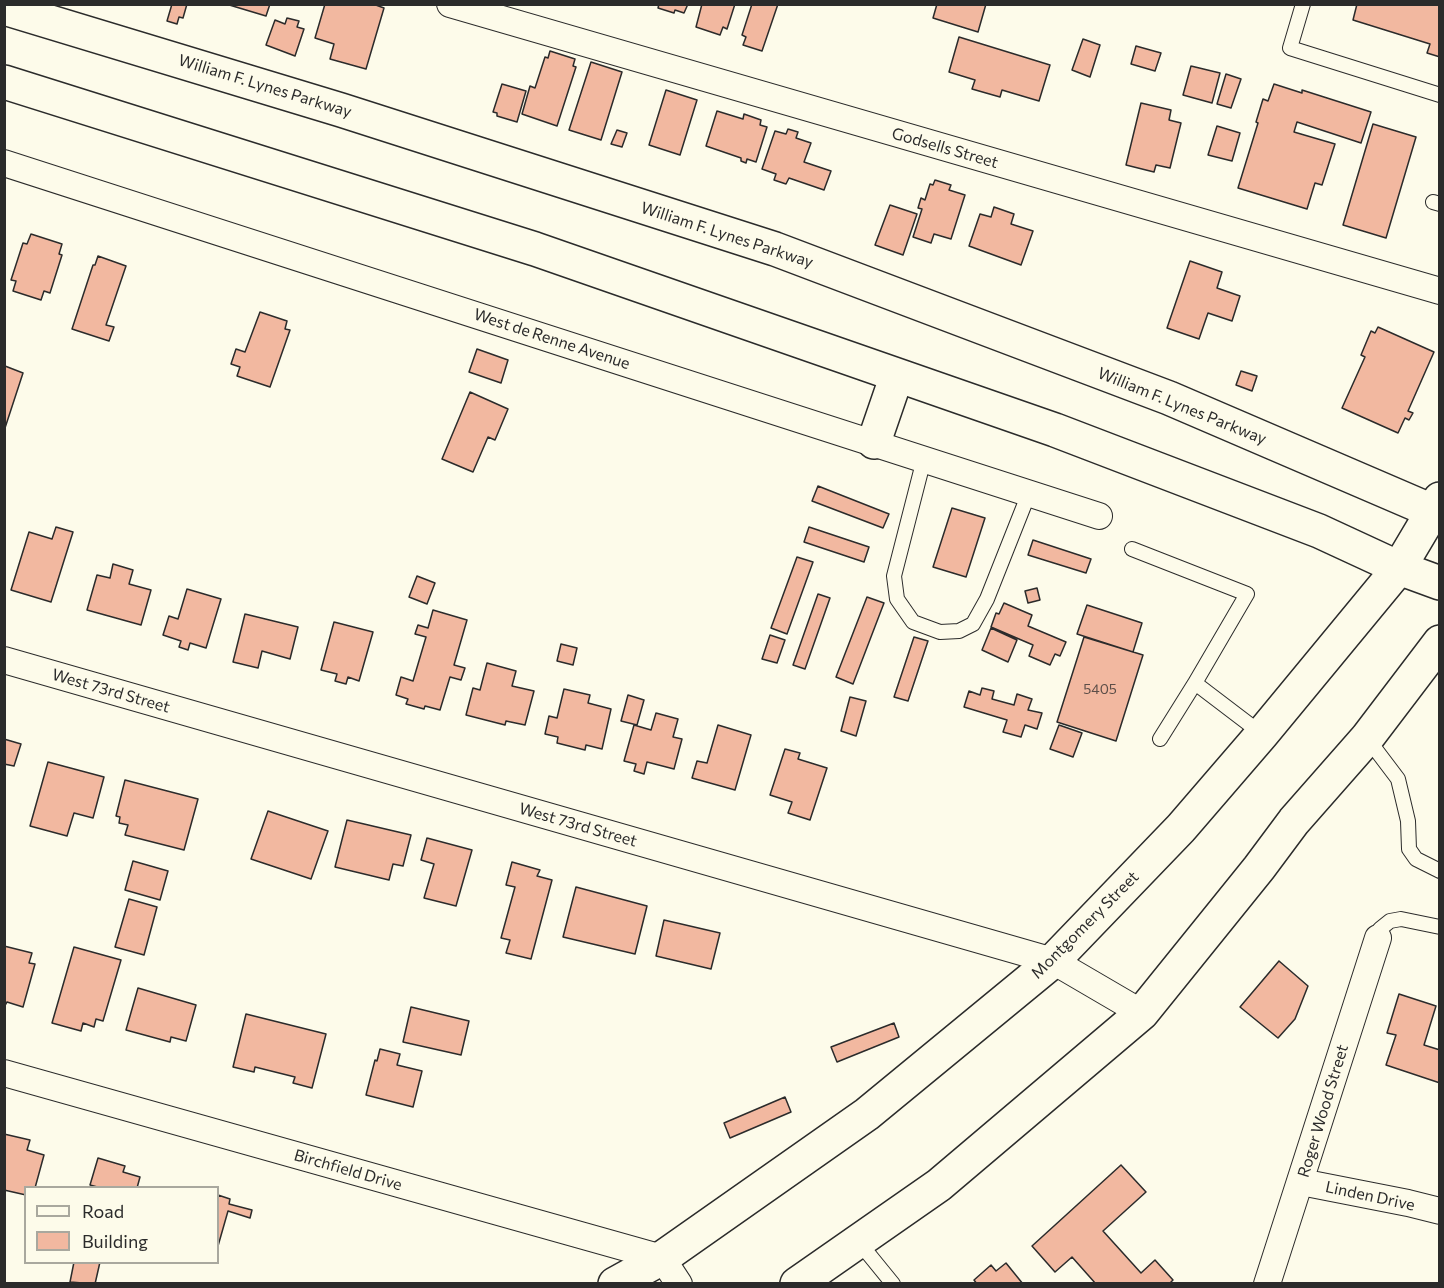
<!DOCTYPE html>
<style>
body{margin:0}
#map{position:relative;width:1444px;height:1288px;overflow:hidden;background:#fdfbea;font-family:Commissioner,sans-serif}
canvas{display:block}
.frame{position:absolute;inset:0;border:6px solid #2b2b2b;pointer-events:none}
.legend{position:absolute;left:24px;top:1186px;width:195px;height:78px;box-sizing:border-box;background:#fdfbea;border:2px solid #a9a89e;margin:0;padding:8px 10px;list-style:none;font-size:18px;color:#2b2b2b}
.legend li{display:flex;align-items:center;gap:12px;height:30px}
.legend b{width:30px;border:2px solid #a9a89e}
</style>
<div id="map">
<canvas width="1444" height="1288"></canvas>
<div class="frame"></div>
<ul class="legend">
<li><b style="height:8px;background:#fdfbea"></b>Road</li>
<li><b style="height:16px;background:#f2b8a0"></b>Building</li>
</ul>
</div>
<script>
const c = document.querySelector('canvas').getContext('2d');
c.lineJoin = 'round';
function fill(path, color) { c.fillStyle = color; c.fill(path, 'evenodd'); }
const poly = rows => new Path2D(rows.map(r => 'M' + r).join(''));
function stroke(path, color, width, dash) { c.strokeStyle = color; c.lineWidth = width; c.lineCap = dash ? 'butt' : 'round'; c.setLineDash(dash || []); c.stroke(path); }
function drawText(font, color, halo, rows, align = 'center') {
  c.font = font + ' Commissioner,sans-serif'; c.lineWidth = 4.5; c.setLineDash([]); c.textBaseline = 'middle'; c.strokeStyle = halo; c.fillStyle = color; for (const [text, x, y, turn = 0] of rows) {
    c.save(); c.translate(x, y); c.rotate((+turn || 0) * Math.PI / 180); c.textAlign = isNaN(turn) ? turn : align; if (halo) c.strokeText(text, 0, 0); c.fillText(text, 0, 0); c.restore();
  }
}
const building = poly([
 [172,4,187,4,183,18,179,17,177,24,167,21,172,4],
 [226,4,270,4,266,16,226,4],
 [325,4,373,4,384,8,366,69,330,59,334,44,315,38,325,4],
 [659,4,688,4,684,13,675,10,674,13,658,8,659,4],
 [702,4,735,4,727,29,723,27,720,35,696,27,702,4],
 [752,4,778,4,762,51,743,45,746,37,742,35,752,4],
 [937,4,986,4,978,32,933,18,937,4],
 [1357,4,1440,4,1440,57,1427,53,1430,44,1353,20,1357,4],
 [287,18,299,21,297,27,304,29,295,56,266,45,275,20,285,24,287,18],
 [959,37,1050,65,1039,101,1002,90,1000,97,972,89,975,80,949,72,959,37],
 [1083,39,1100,45,1090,77,1072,70,1083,39],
 [1136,46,1161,53,1155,71,1131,64,1136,46],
 [550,51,575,59,573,66,576,67,557,126,522,114,530,86,535,88,545,57,548,58,550,51],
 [591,62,622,72,601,140,569,130,591,62],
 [1191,66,1220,73,1212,103,1183,95,1191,66],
 [1226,74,1241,79,1231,108,1217,104,1226,74],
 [502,84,526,91,517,122,497,116,497,113,493,112,502,84],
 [1274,84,1302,93,1302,90,1371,112,1361,143,1297,122,1294,132,1335,144,1322,185,1315,183,1307,209,1238,188,1258,123,1256,122,1263,99,1268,101,1274,84],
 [666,90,697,100,680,155,649,145,666,90],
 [1141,103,1171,110,1169,120,1181,123,1170,168,1156,165,1154,172,1126,165,1141,103],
 [717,111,743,119,744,114,761,120,760,125,767,127,756,162,747,159,746,163,741,161,741,158,706,146,717,111],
 [1373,124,1416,137,1386,238,1343,225,1373,124],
 [1217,126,1240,133,1232,161,1208,155,1217,126],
 [788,129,798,132,796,138,811,143,804,162,831,171,824,190,789,178,786,184,774,180,776,174,762,169,775,131,786,134,788,129],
 [617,130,627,133,622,147,611,144,617,130],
 [935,180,951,185,949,190,965,195,951,239,934,234,931,243,913,237,922,209,918,208,921,198,925,200,930,184,933,185,935,180],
 [890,205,917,214,903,255,875,245,890,205],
 [994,207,1014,214,1011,224,1033,231,1021,265,969,246,980,214,991,217,994,207],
 [31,234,62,244,59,254,62,255,50,293,44,291,41,300,13,291,16,281,11,280,23,243,27,244,31,234],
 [98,256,126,266,106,325,114,327,109,341,72,329,93,265,95,265,98,256],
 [1190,261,1222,272,1217,288,1240,296,1232,321,1208,313,1199,339,1167,328,1190,261],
 [260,312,287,321,285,329,290,330,270,387,237,376,240,367,231,364,236,349,245,352,260,312],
 [1378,327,1434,352,1408,411,1413,413,1409,420,1405,418,1398,433,1342,408,1365,357,1361,355,1371,331,1375,333,1378,327],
 [477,349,508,360,501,383,469,372,477,349],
 [5,366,23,373,4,431,4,369,5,366],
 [1241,371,1257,376,1252,391,1236,385,1241,371],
 [470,392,508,409,495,440,488,437,473,472,442,459,470,392],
 [818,486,889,514,883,528,812,501,818,486],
 [952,508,985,518,966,577,933,567,952,508],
 [56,527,73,532,51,602,11,590,29,532,52,539,56,527],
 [809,527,869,547,864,562,804,542,809,527],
 [1033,540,1091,559,1086,573,1028,555,1033,540],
 [797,557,813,562,787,634,771,628,797,557],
 [113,564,133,570,129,584,151,590,141,625,87,610,97,575,110,578,113,564],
 [417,576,435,583,427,604,409,597,417,576],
 [1037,588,1040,600,1028,603,1025,591,1037,588],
 [187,589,221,599,206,648,190,643,188,650,179,647,181,641,163,635,169,616,178,619,187,589],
 [818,594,830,598,805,669,793,665,818,594],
 [867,597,884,603,853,684,836,677,867,597],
 [1004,603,1032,615,1028,626,1066,642,1060,656,1055,654,1050,665,1029,656,1033,645,991,627,996,613,999,614,1004,603],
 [1087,605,1142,623,1133,652,1077,634,1087,605],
 [433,610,467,620,454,665,465,668,461,680,450,677,440,710,425,706,424,709,406,704,408,699,396,695,401,677,413,681,426,637,415,634,418,625,428,628,433,610],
 [245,614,298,627,290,659,262,651,258,668,233,662,245,614],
 [334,622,373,632,359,681,348,677,346,684,335,681,337,674,321,670,334,622],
 [991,628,1017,640,1008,662,982,650,991,628],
 [770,635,785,640,777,663,762,659,770,635],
 [914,637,928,641,908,701,894,697,914,637],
 [1084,637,1143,655,1116,741,1057,722,1084,637],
 [561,644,577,648,573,665,557,661,561,644],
 [487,663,516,671,512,686,534,691,525,725,506,721,505,725,466,715,473,688,480,690,487,663],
 [982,688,994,691,992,699,1014,705,1017,694,1032,699,1028,710,1042,713,1037,729,1025,725,1021,737,1003,732,1007,720,964,707,969,691,980,695,982,688],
 [564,689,590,695,588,703,611,709,602,749,586,745,585,750,557,743,558,737,545,734,549,716,557,718,564,689],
 [628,695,644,700,637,725,621,721,628,695],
 [850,697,866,701,856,736,841,731,850,697],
 [656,713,678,719,673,737,682,739,674,769,647,762,644,774,634,771,636,764,624,761,634,725,651,730,656,713],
 [718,725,751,735,735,790,692,778,697,761,707,763,718,725],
 [1059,725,1082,733,1073,757,1050,749,1059,725],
 [4,739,21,744,14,766,4,764,4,739],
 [785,749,800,753,798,759,827,768,810,820,788,813,792,802,770,795,785,749],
 [48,762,104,777,93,818,74,813,67,836,30,826,48,762],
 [125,780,198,799,184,850,125,835,128,825,119,823,120,817,116,816,125,780],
 [268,811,328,831,311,879,251,859,268,811],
 [347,820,411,835,403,866,393,864,389,880,335,867,347,820],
 [427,838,472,850,456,906,424,898,434,864,421,860,427,838],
 [133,861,168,871,160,900,125,890,133,861],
 [512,862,540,870,537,876,552,880,531,959,506,953,510,940,501,938,515,887,506,885,512,862],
 [576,887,647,906,635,954,563,937,576,887],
 [129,899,157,907,144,955,115,947,129,899],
 [664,920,720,933,711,969,656,956,664,920],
 [4,946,32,953,29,963,35,964,23,1007,7,1002,4,1007,4,946],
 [74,947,121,960,103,1021,96,1019,94,1027,83,1023,81,1031,52,1023,74,947],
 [1279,961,1308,986,1295,1019,1278,1038,1240,1007,1279,961],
 [138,988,196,1005,186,1041,171,1037,170,1042,126,1030,138,988],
 [1399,994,1436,1006,1424,1045,1440,1050,1440,1083,1386,1065,1396,1035,1387,1033,1399,994],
 [411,1007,469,1021,461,1055,403,1042,411,1007],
 [246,1014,326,1034,312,1088,293,1083,295,1077,255,1067,254,1072,233,1067,246,1014],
 [894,1023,899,1037,837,1062,831,1047,894,1023],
 [380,1049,400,1054,397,1065,422,1071,413,1107,366,1095,375,1060,377,1061,380,1049],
 [785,1097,791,1112,730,1138,724,1123,785,1097],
 [4,1134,30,1140,27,1150,44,1155,35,1188,26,1188,26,1195,4,1190,4,1134],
 [98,1158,125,1166,123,1172,140,1177,137,1188,101,1188,90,1185,98,1158],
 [1121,1165,1146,1192,1103,1231,1141,1273,1155,1260,1173,1280,1169,1284,1096,1284,1072,1257,1055,1272,1032,1246,1121,1165],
 [218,1195,230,1199,229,1204,252,1210,250,1218,228,1211,218,1246,218,1195],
 [74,1262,100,1262,95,1284,70,1282,74,1262],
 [1006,1263,1023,1284,977,1284,974,1280,991,1265,996,1271,1006,1263]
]);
fill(building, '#f2b8a0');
stroke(building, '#2b2b2b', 1.5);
const service = poly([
 [1303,4,1290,48,1440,95],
 [1433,202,1440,204],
 [924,459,894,576,897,599,913,622,940,632,959,631,973,624,987,599,1029,493],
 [1132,549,1247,594,1195,683,1262,734],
 [1367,738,1398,779,1408,821,1409,849,1416,859,1440,871],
 [1160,739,1195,683],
 [1378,938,1380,929,1390,921,1401,919,1440,927],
 [858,1241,893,1284]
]);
const minor = poly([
 [450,4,1440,291],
 [4,163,1099,516],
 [4,660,1053,961,1142,1013],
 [4,1073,662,1258,679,1284],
 [1301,1182,1408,1203,1440,1211],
 [1267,1284,1378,938]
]);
const tertiary = poly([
 [615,1284,662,1258,867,1114,1053,961,1181,828,1262,734,1399,568],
 [797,1284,939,1185,1142,1013,1259,868,1294,821,1367,738,1440,642]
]);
const secondary = poly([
 [1399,568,1440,499]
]);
const trunk = poly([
 [1399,568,1440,583]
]);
const motorway = poly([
 [4,8,341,110,775,249,1169,398,1432,511],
 [4,82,535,249,1055,430,1319,531,1399,568],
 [874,442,897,375]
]);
stroke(service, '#2b2b2b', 16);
stroke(minor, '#2b2b2b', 28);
stroke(tertiary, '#2b2b2b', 36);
stroke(secondary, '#2b2b2b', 36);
stroke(trunk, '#2b2b2b', 36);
stroke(motorway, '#2b2b2b', 36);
stroke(service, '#fdfbea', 14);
stroke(minor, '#fdfbea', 26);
stroke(tertiary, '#fdfbea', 33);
stroke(secondary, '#fdfbea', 33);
stroke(trunk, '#fdfbea', 33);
stroke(motorway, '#fdfbea', 33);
drawText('14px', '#5d4e48', null, [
 ["5405",1100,689]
]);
drawText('16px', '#2b2b2b', '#fdfbea', [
 ["William F. Lynes Parkway",265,86,17],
 ["Godsells Street",945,148,16],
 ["William F. Lynes Parkway",727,235,18],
 ["West de Renne Avenue",552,339,18],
 ["William F. Lynes Parkway",1182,406,22],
 ["West 73rd Street",111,691,16],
 ["West 73rd Street",578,825,16],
 ["Montgomery Street",1085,925,-45],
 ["Roger Wood Street",1323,1111,-73],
 ["Birchfield Drive",348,1170,16],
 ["Linden Drive",1370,1196,12]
]);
</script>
